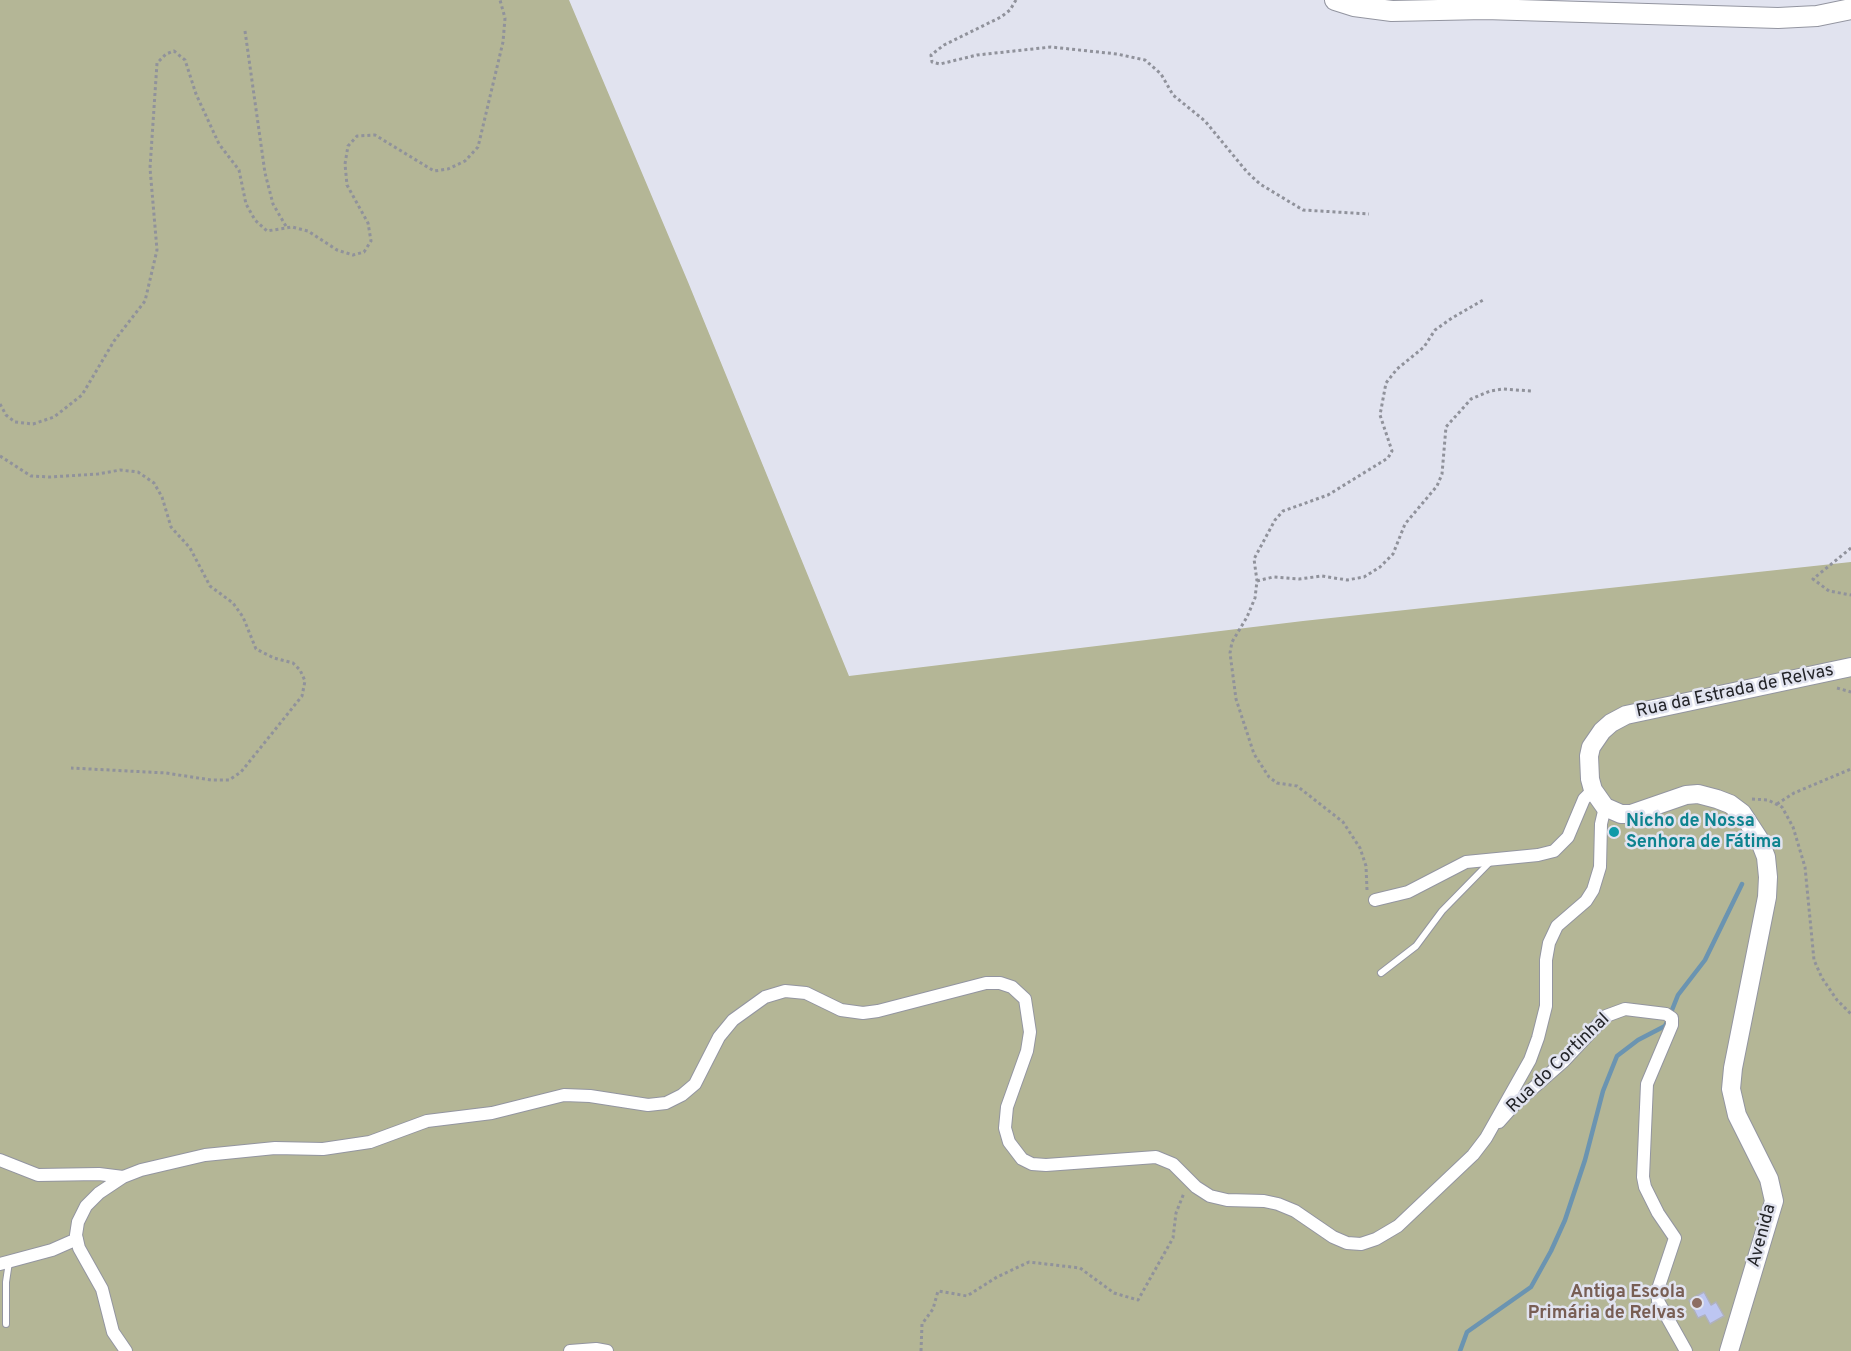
<!DOCTYPE html>
<meta charset="utf-8">
<style>
body{margin:0}
canvas{display:block;background:#e1e3ef}
</style>
<canvas width="1851" height="1351"></canvas>
<script>
const c = document.querySelector('canvas').getContext('2d');
c.lineJoin = 'round';
function fill(path, color) { c.fillStyle = color; c.fill(path, 'evenodd'); }
const poly = rows => new Path2D(rows.map(r => 'M' + r).join(''));
function stroke(path, color, width, dash) { c.strokeStyle = color; c.lineWidth = width; c.lineCap = dash ? 'butt' : 'round'; c.setLineDash(dash || []); c.stroke(path); }
function drawText(font, color, halo, rows, align = 'center') {
  c.font = font + ' Overpass,sans-serif'; c.lineWidth = 5; c.setLineDash([]); c.textBaseline = 'middle'; c.strokeStyle = halo; c.fillStyle = color; for (const [text, x, y, turn = 0] of rows) {
    c.save(); c.translate(x, y); c.rotate((+turn || 0) * Math.PI / 180); c.textAlign = isNaN(turn) ? turn : align; if (halo) c.strokeText(text, 0, 0); c.fillText(text, 0, 0); c.restore();
  }
}
fill(poly([
 [0,0,569,0,688,282,849,676,1303,621,1851,562,1851,1351,0,1351]
]), '#b4b696');
stroke(poly([
 [1670,1015,1678,995,1705,960,1742,884],
 [1460,1351,1467,1332,1531,1287,1551,1251,1565,1220,1585,1160,1603,1091,1617,1056,1638,1040,1665,1026,1667,1022]
]), '#6b94b1', 4.5);
const building = poly([
 [1704,1292,1711,1305,1716,1302,1724,1316,1710,1324,1705,1315,1698,1318,1689,1300,1704,1292]
]);
fill(building, '#bdc6f2');
stroke(building, '#afb1bd', 1.5);
const lane = poly([
 [1381,973,1416,946,1442,911,1491,861],
 [6,1324,6,1282,9,1262]
]);
const street = poly([
 [1375,900,1408,892,1466,862,1538,855,1554,851,1568,837,1584,799,1593,790],
 [1499,1122,1515,1104,1564,1061,1606,1016,1625,1009,1666,1014,1672,1018,1672,1025,1647,1084,1643,1177,1645,1187,1658,1213,1675,1238,1658,1289,1658,1301,1686,1351],
 [0,1160,38,1175,99,1174,123,1177],
 [0,1264,52,1250,77,1239],
 [126,1351,113,1332,102,1289,79,1248,76,1235,78,1222,86,1206,99,1193,123,1177,141,1170,205,1155,275,1148,323,1149,370,1142,427,1121,492,1113,564,1095,590,1096,648,1105,666,1103,682,1095,695,1084,719,1037,733,1020,765,997,785,991,806,993,841,1010,863,1013,878,1011,986,983,1000,983,1012,987,1025,999,1030,1032,1027,1051,1007,1107,1005,1128,1009,1142,1022,1159,1032,1164,1046,1165,1156,1157,1173,1164,1196,1187,1210,1196,1227,1200,1264,1201,1278,1204,1295,1211,1333,1237,1347,1243,1361,1244,1376,1239,1398,1226,1473,1155,1486,1138,1530,1060,1538,1038,1546,1006,1546,960,1549,943,1557,926,1586,901,1593,890,1600,867,1601,824,1605,807],
 [570,1351,596,1349,607,1351]
]);
const secondary = poly([
 [1729,1351,1774,1201,1769,1179,1737,1115,1731,1089,1733,1068,1767,897,1768,877,1766,857,1759,839,1742,813,1730,804,1717,799,1698,794,1686,795,1631,814,1621,814,1605,807,1593,790,1590,779,1589,756,1591,747,1602,731,1611,723,1626,715,1851,667]
]);
const primary = poly([
 [1335,0,1354,6,1392,11,1485,9,1778,18,1817,16,1851,9]
]);
stroke(lane, '#9395a0', 8);
stroke(street, '#9395a0', 14);
stroke(secondary, '#9395a0', 20);
stroke(primary, '#9395a0', 22);
stroke(poly([
 [1016,0,1010,10,1001,17,944,45,931,55,932,62,940,64,977,55,1051,47,1117,54,1145,60,1161,74,1173,95,1205,121,1247,172,1260,184,1303,210,1369,214],
 [245,31,265,173,273,204,287,228],
 [0,404,6,415,15,422,33,424,54,417,82,395,114,341,145,301,157,250,150,168,157,63,166,54,174,51,185,60,196,94,219,144,239,170,246,204,255,220,267,231,292,227,308,231,337,250,353,255,364,252,371,241,368,223,347,185,345,164,348,146,357,136,375,135,434,171,448,169,465,161,478,147,503,42,505,18,500,0],
 [0,456,31,476,50,477,98,474,120,470,138,472,154,483,162,497,171,527,190,548,210,586,233,603,243,617,256,649,274,658,293,663,300,670,305,681,302,696,241,772,229,780,211,780,166,773,71,768],
 [1851,548,1813,579,1829,591,1851,595],
 [1257,581,1273,577,1299,579,1322,576,1347,580,1364,577,1380,567,1393,554,1405,524,1437,486,1442,474,1446,427,1471,399,1490,391,1503,389,1531,391],
 [1837,688,1851,692],
 [1752,799,1768,800,1782,807,1793,827,1805,867,1814,960,1822,978,1837,1000,1851,1014],
 [1777,804,1794,793,1851,769],
 [1367,890,1366,866,1360,848,1343,822,1297,786,1277,783,1269,777,1254,754,1236,699,1230,653,1232,642,1247,617,1255,598,1257,581,1254,559,1275,520,1283,511,1328,495,1388,458,1392,451,1380,415,1386,383,1397,369,1424,347,1435,330,1452,318,1485,299],
 [921,1351,922,1324,933,1309,938,1291,967,1296,997,1277,1029,1262,1080,1268,1114,1293,1138,1300,1173,1238,1176,1213,1184,1193]
]), '#90929b', 3, [3, 3]);
stroke(lane, '#fff', 6);
stroke(street, '#fff', 12);
stroke(secondary, '#fff', 18);
stroke(primary, '#fff', 20);
for (const [x, y, r, color] of [
 [1614,832,6,"#0f9aa8"],
 [1697,1303,6,"#8d6e63"]
]) { const dot = new Path2D(); dot.arc(x, y, r, 0, 2 * Math.PI); c.fillStyle = color; c.fill(dot); stroke(dot, '#e1e3ef', 2); }
drawText('18px', '#232428', '#e1e3ef', [
 ["Rua da Estrada de Relvas",1735,692,-12],
 ["Rua do Cortinhal",1559,1064,-44],
 ["Avenida",1763,1236,-75]
]);
drawText('bold 18px', '#0d838f', '#e1e3ef', [
 ["Nicho de Nossa",1626,822],
 ["Senhora de Fátima",1626,843]
], 'left');
drawText('bold 18px', '#785e54', '#e1e3ef', [
 ["Antiga Escola",1685,1293],
 ["Primária de Relvas",1685,1314]
], 'right');
</script>
